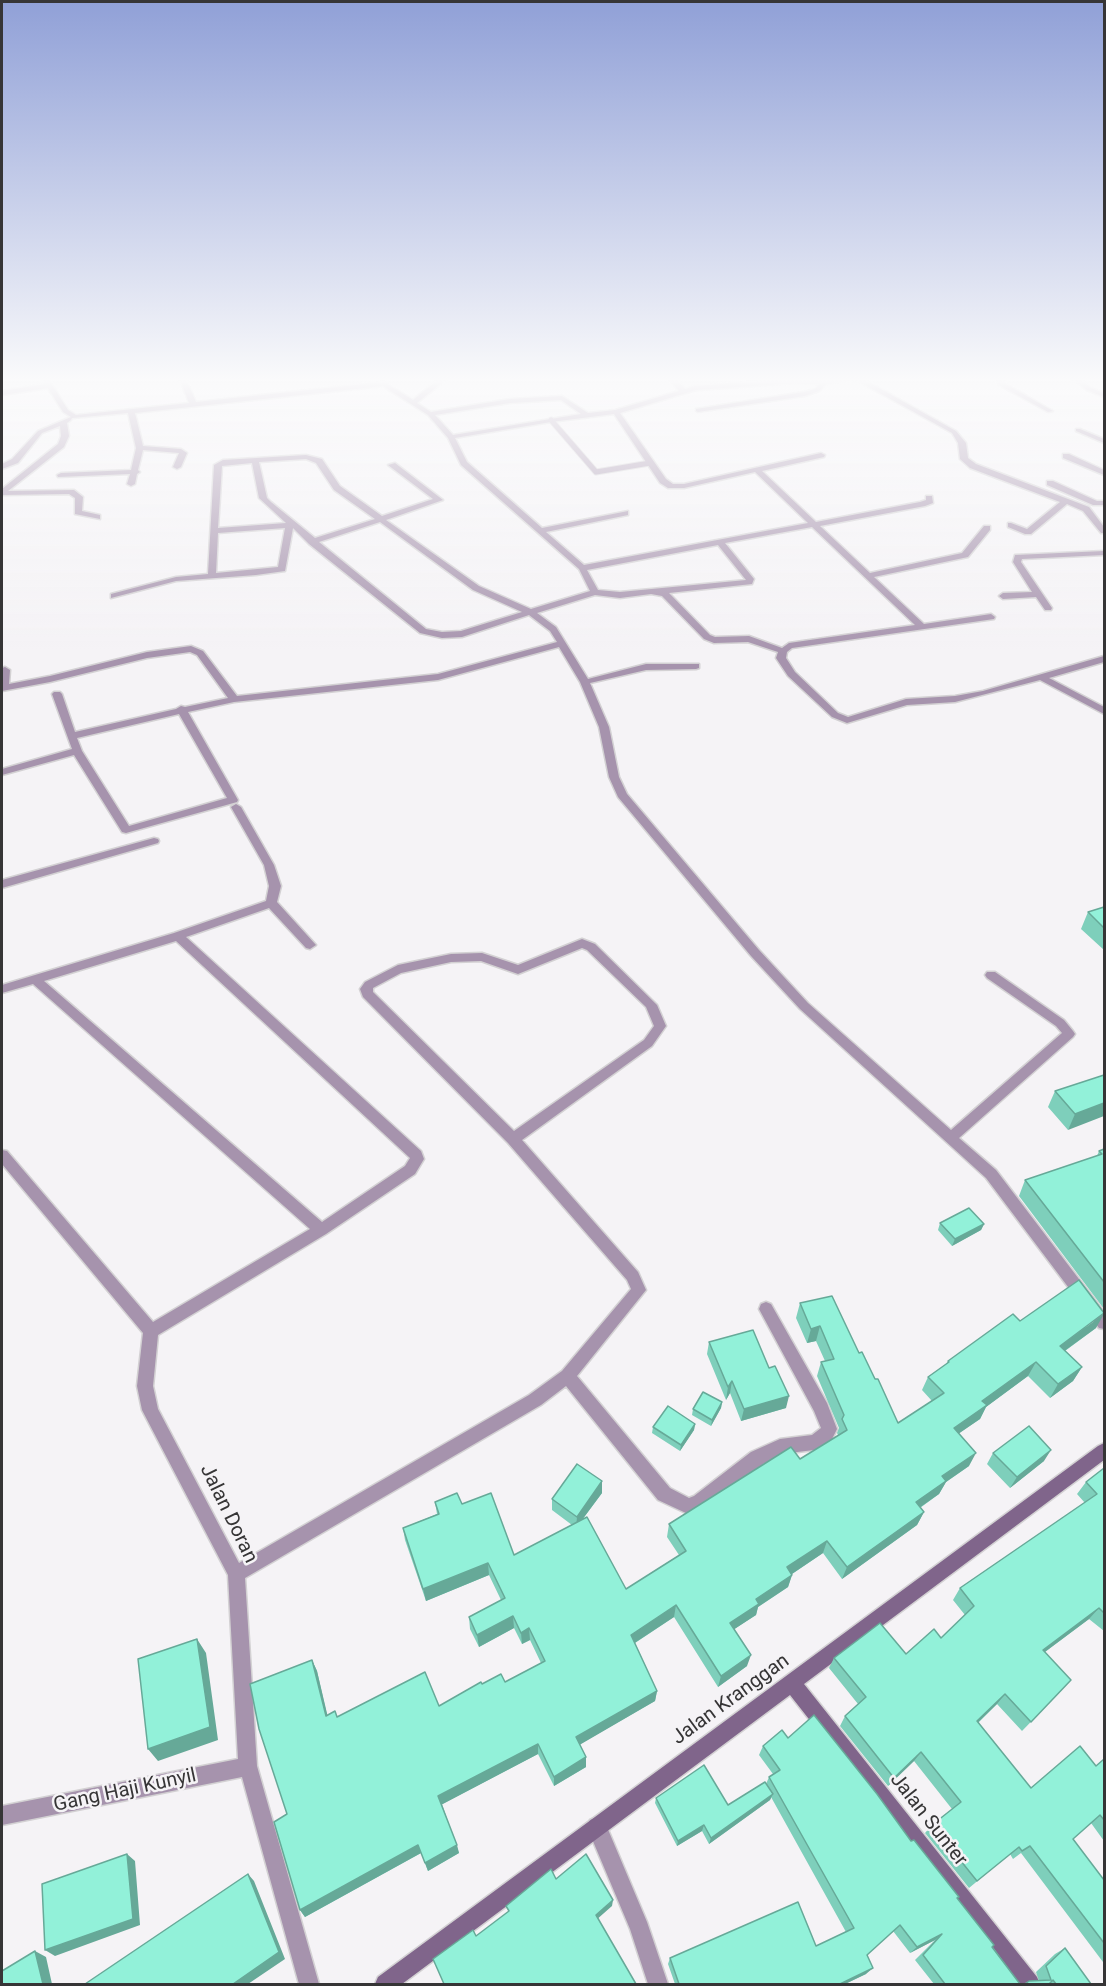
<!DOCTYPE html>
<style>
body{margin:0}
#map{position:relative;width:1106px;height:1986px;overflow:hidden;background:#f5f3f6;font-family:Roboto,sans-serif}
canvas{display:block}
.frame{position:absolute;inset:0;border:3px solid #363536;pointer-events:none}
</style>
<div id="map">
<canvas width="1106" height="1986"></canvas>
<div class="frame"></div>
</div>
<script>
const c = document.querySelector('canvas').getContext('2d');
c.lineJoin = 'round';
const poly = rows => new Path2D(rows.map(r => 'M' + r).join(''));
function stroke(path, color, width, dash) { c.strokeStyle = color; c.lineWidth = width; c.lineCap = dash ? 'butt' : 'round'; c.setLineDash(dash || []); c.stroke(path); }
function fill(path, color) { c.fillStyle = color; c.fill(path, 'evenodd'); }
function drawText(font, color, halo, rows, align = 'center') {
  c.font = font + ' Roboto,sans-serif'; c.lineWidth = 5; c.setLineDash([]); c.textBaseline = 'middle'; c.strokeStyle = halo; c.fillStyle = color; for (const [text, x, y, turn = 0] of rows) {
    c.save(); c.translate(x, y); c.rotate((+turn || 0) * Math.PI / 180); c.textAlign = isNaN(turn) ? turn : align; if (halo) c.strokeText(text, 0, 0); c.fillText(text, 0, 0); c.restore();
  }
}
const lane = poly([
 [551,420,596,472,650,463]
]);
const street = poly([
 [41,377,47,377,68,410,76,415,189,403,179,377,185,377,196,402,384,382,413,400,441,377,449,377,417,403,431,412,510,399,562,396,588,413,615,410,679,391,667,377,674,377,685,389,695,386,795,379,824,380,866,377,863,379,956,431,966,443,968,458,976,464,1089,507,1104,527,1104,533,1101,533,1083,511,1067,504,1031,534,1025,534,1008,527,1008,523,1011,523,1027,529,1060,502,970,468,960,459,958,443,952,433,856,380,826,384,819,391,805,396,698,412,696,411,696,409,804,392,815,389,819,384,795,383,696,390,620,413,666,479,673,484,684,484,821,453,825,455,824,457,762,471,816,522,920,502,926,500,926,496,932,496,933,503,925,506,820,526,870,573,962,553,984,526,990,526,990,530,968,557,874,577,924,624,991,614,995,617,994,619,792,648,787,652,786,658,795,672,838,713,848,717,906,699,955,696,983,691,1104,656,1104,662,1049,678,1104,707,1104,714,1040,680,955,702,907,705,847,723,832,717,788,676,776,658,778,652,748,642,714,643,704,639,662,596,651,594,620,598,595,595,537,613,556,627,588,679,646,664,699,664,699,668,696,669,646,670,590,683,609,727,619,777,627,794,759,950,808,1003,951,1130,1062,1033,1056,1026,987,978,985,975,987,972,995,972,1064,1020,1073,1031,1075,1034,1073,1037,959,1138,996,1170,1104,1312,1104,1329,1099,1328,986,1178,800,1009,751,956,618,797,609,777,599,727,580,682,559,647,438,680,234,702,188,712,238,800,237,802,126,833,122,832,74,755,2,775,2,769,72,749,52,694,54,692,60,692,62,694,75,732,176,709,181,706,185,707,228,698,197,655,190,652,147,658,50,682,2,691,2,668,5,667,10,670,9,684,50,676,147,652,191,646,203,651,237,696,438,674,557,642,550,631,529,615,462,637,442,638,420,633,309,544,293,528,285,571,256,575,176,581,111,598,111,594,176,577,208,574,214,465,223,460,306,455,322,459,340,486,382,516,433,499,388,465,395,463,443,500,386,520,479,586,531,609,590,591,579,569,461,465,448,438,428,415,383,386,135,413,143,446,181,449,187,453,181,467,177,469,173,467,179,453,143,450,138,470,140,472,137,474,135,484,131,486,127,484,130,474,58,477,57,475,61,473,131,470,136,448,128,413,72,418,71,420,67,423,69,436,64,447,8,491,74,490,83,497,82,511,100,515,100,519,75,514,75,498,69,494,2,495,2,489,58,444,61,436,60,426,42,433,18,463,2,469,2,464,12,459,38,431,71,417,63,412,48,388,2,395,2,391,45,384,41,377],
 [561,400,581,414,453,435,435,415,510,403,561,400],
 [614,414,660,483,668,488,684,488,755,472,808,523,584,565,546,532,628,515,628,511,542,528,467,462,455,438,551,422,614,414],
 [306,459,316,463,334,490,375,519,315,538,271,502,267,498,259,462,306,459],
 [252,463,259,498,286,523,218,528,222,466,252,463],
 [380,522,473,590,522,612,461,631,442,632,426,629,319,542,380,522],
 [812,527,915,625,789,643,782,648,749,636,715,637,710,635,669,593,752,584,754,579,725,543,812,527],
 [285,528,278,567,216,573,218,533,285,528],
 [718,545,746,580,620,592,598,590,587,570,718,545],
 [179,714,227,798,129,826,82,751,77,738,179,714],
 [1000,377,1007,377,1004,383,1053,411,1048,412,999,385,997,382,1000,377],
 [1070,377,1078,377,1091,388,1104,393,1104,397,1087,390,1070,377],
 [1076,429,1080,429,1104,439,1104,443,1076,431,1076,429],
 [1063,454,1069,454,1104,470,1104,475,1063,458,1063,454],
 [1047,481,1053,481,1097,501,1104,501,1104,505,1093,505,1047,485,1047,481],
 [1104,551,1104,555,1022,559,1021,562,1052,608,1051,610,1045,610,1036,597,1003,599,999,596,1003,593,1032,592,1013,562,1015,555,1104,551],
 [236,804,241,807,274,865,281,886,277,902,316,945,310,949,306,948,269,908,186,937,421,1151,424,1159,415,1174,326,1234,158,1335,153,1386,158,1409,239,1563,529,1395,562,1371,631,1289,627,1280,508,1143,363,997,360,989,365,982,398,965,451,954,482,953,518,965,582,939,595,944,657,1005,666,1026,652,1046,522,1140,638,1272,646,1290,577,1376,670,1488,689,1498,694,1496,751,1452,780,1439,812,1435,821,1428,814,1411,759,1309,761,1304,766,1302,771,1304,827,1403,837,1429,831,1441,814,1450,781,1454,763,1464,704,1509,688,1514,658,1500,566,1386,541,1405,245,1578,257,1766,319,1984,299,1984,242,1777,2,1825,2,1806,238,1759,228,1575,142,1410,137,1386,143,1333,2,1164,2,1150,7,1151,153,1322,310,1229,33,984,2,993,2,985,174,933,266,901,269,886,264,865,231,807,236,804],
 [176,941,410,1158,405,1166,322,1222,44,981,176,941],
 [582,948,587,950,646,1007,654,1026,644,1040,514,1131,373,992,373,988,401,973,451,962,481,961,518,974,582,948],
 [154,838,158,839,159,841,158,843,2,888,2,880,154,838],
 [597,1817,604,1820,647,1922,668,1984,648,1984,630,1929,587,1827,590,1820,597,1817]
]);
const secondary = poly([
 [1104,1443,1104,1460,804,1684,1037,1977,1040,1984,1017,1984,790,1695,402,1984,375,1984,378,1977,1098,1446,1104,1443]
]);
stroke(lane, '#d3d1d3', 7);
stroke(street, '#d3d1d3', 3);
stroke(secondary, '#d3d1d3', 3);
stroke(lane, '#a693ad', 5);
fill(street, '#a693ad');
fill(secondary, '#80658b');
fill(poly([
 [1104,907,1104,950,1081,929,1088,912],
 [1104,1075,1068,1130,1048,1107,1055,1091],
 [1104,1149,1104,1309,1019,1196,1025,1180,1097,1156,1099,1151],
 [940,1223,984,1224,981,1230,952,1246,938,1230],
 [800,1303,859,1353,898,1423,932,1401,922,1390,928,1377,946,1364,948,1361,1020,1321,1096,1328,1065,1351,1082,1367,1073,1381,1050,1398,1028,1376,986,1407,980,1419,959,1433,969,1466,946,1482,939,1494,920,1508,924,1512,917,1525,842,1579,823,1553,792,1574,792,1575,788,1587,758,1607,756,1615,734,1629,747,1666,718,1687,674,1617,635,1643,657,1691,655,1701,580,1744,586,1757,586,1767,554,1786,538,1754,442,1804,459,1853,428,1871,421,1853,305,1917,300,1910,287,1814,312,1660,317,1671,327,1715,337,1717,439,1706,482,1684,505,1682,541,1663,530,1640,522,1644,514,1628,479,1647,470,1629,469,1617,501,1600,489,1575,426,1601,405,1540,403,1528,437,1514,435,1502,462,1504,514,1555,572,1525,552,1510,552,1499,602,1481,602,1493,582,1520,626,1589,679,1555,667,1537,669,1524,800,1459,838,1435,837,1433,839,1428,817,1376,821,1362,825,1361,816,1341,807,1343,796,1318],
 [709,1342,786,1408,741,1421,730,1393,726,1400,707,1354],
 [722,1402,721,1408,711,1426,692,1415,693,1409],
 [695,1424,694,1430,680,1451,652,1433,653,1427],
 [993,1453,1044,1461,1010,1488,987,1464],
 [1104,1468,1104,1631,1089,1619,1045,1652,1062,1690,1022,1731,997,1704,978,1723,1031,1788,1096,1766,1104,1759,1104,1841,1091,1823,1073,1839,1104,1880,1104,1961,1103,1962,1021,1853,1013,1859,1010,1854,969,1888,925,1833,932,1825,952,1809,914,1761,888,1786,840,1726,845,1716,858,1704,829,1668,834,1658,906,1654,941,1638,965,1615,953,1600,960,1588,1085,1503,1077,1494,1086,1482],
 [788,1738,911,1841,957,1898,1020,1984,934,1984,915,1960,935,1940,910,1953,893,1931,867,1955,866,1974,845,1984,675,1984,668,1964,670,1958,816,1946,846,1932,771,1797,770,1800,709,1844,702,1831,677,1846,655,1803,656,1798,728,1805,766,1784,769,1777,773,1774,759,1755,763,1746],
 [1065,1948,1091,1984,1023,1984,1029,1981,1039,1981,1036,1972,1055,1954]
]), '#7ecfbb');
fill(poly([
 [1104,1103,1104,1116,1068,1130,1075,1114],
 [984,1224,981,1230,952,1246,955,1239],
 [1104,1314,1096,1328,1052,1360,1060,1346],
 [820,1326,816,1341,807,1343,811,1329],
 [1036,1362,1028,1376,986,1407,980,1419,948,1441,954,1428,982,1401],
 [1082,1367,1073,1381,1050,1398,1058,1384],
 [732,1381,730,1393,726,1400,728,1387],
 [789,1396,786,1408,741,1421,744,1409],
 [722,1402,721,1408,711,1426,712,1420],
 [695,1424,694,1430,680,1451,681,1445],
 [1051,1450,1044,1461,1010,1488,1017,1477],
 [976,1453,969,1466,946,1482,939,1494,909,1515,916,1502,942,1476],
 [602,1481,602,1493,576,1528,577,1517],
 [924,1512,917,1525,842,1579,847,1567],
 [827,1541,823,1553,783,1580,787,1567],
 [488,1563,489,1575,426,1601,423,1589],
 [792,1575,788,1587,758,1607,756,1615,727,1634,730,1623,756,1599],
 [676,1605,674,1617,630,1646,631,1635],
 [1099,1608,1089,1619,1034,1660,1043,1650],
 [513,1616,514,1628,479,1647,477,1635],
 [529,1628,530,1640,522,1644,521,1633],
 [197,1639,206,1653,218,1740,158,1761,148,1749],
 [751,1655,747,1666,718,1687,721,1676],
 [312,1660,317,1671,330,1726,326,1716],
 [657,1691,655,1701,576,1747,576,1737],
 [1005,1694,997,1704,969,1731,977,1721],
 [538,1744,538,1754,441,1805,438,1796],
 [921,1752,914,1761,888,1786,894,1778],
 [586,1757,586,1767,554,1786,554,1777],
 [773,1794,770,1800,709,1844,711,1838],
 [704,1825,702,1831,677,1846,678,1841],
 [418,1845,421,1853,305,1917,300,1910],
 [457,1845,459,1853,428,1871,425,1863],
 [127,1854,135,1861,140,1925,55,1956,45,1950],
 [248,1874,254,1881,285,1959,248,1984,233,1984],
 [613,1900,612,1906,595,1921,596,1915],
 [942,1934,935,1940,910,1953,917,1947],
 [35,1951,46,1957,52,1984,43,1984],
 [873,1968,866,1974,845,1984,840,1984]
]), '#66a998');
const building = poly([
 [1104,907,1104,928,1088,912,1104,907],
 [1104,1075,1104,1103,1075,1114,1055,1091,1104,1075],
 [1104,1149,1104,1282,1025,1180,1102,1154,1099,1151,1104,1149],
 [969,1208,984,1224,955,1239,940,1223,969,1208],
 [1079,1280,1104,1313,1060,1346,1082,1367,1058,1384,1036,1362,982,1401,987,1405,954,1428,976,1453,942,1476,946,1481,916,1502,924,1512,847,1567,827,1541,787,1567,792,1575,756,1599,759,1604,730,1623,751,1655,721,1676,676,1605,631,1635,657,1691,576,1737,586,1757,554,1777,538,1744,438,1796,457,1845,425,1863,418,1845,300,1910,274,1822,287,1814,259,1729,250,1684,312,1660,326,1716,335,1711,337,1717,425,1672,439,1706,481,1682,482,1684,501,1674,505,1682,545,1661,529,1628,521,1633,513,1616,477,1635,469,1617,505,1598,488,1563,423,1589,403,1528,439,1514,435,1502,457,1493,462,1504,491,1493,514,1555,587,1517,626,1589,686,1551,669,1524,791,1447,800,1459,847,1430,842,1419,844,1415,821,1362,834,1359,820,1326,811,1329,800,1303,832,1296,859,1353,862,1352,875,1379,878,1379,898,1423,944,1393,928,1377,949,1362,948,1361,1013,1314,1020,1321,1079,1280],
 [753,1330,769,1368,775,1366,789,1396,744,1409,732,1381,728,1387,709,1342,753,1330],
 [703,1392,722,1402,712,1420,693,1409,703,1392],
 [668,1406,695,1424,681,1445,653,1427,668,1406],
 [1029,1426,1051,1450,1017,1477,993,1453,1029,1426],
 [577,1464,602,1481,577,1517,552,1499,577,1464],
 [1104,1468,1104,1613,1099,1608,1043,1650,1071,1680,1031,1722,1005,1694,977,1721,1031,1788,1080,1746,1096,1766,1104,1759,1104,1820,1100,1815,1073,1839,1104,1880,1104,1943,1030,1846,1022,1851,1019,1847,977,1881,932,1825,961,1802,921,1752,894,1778,845,1716,866,1697,834,1658,880,1623,906,1654,934,1629,941,1638,974,1606,960,1588,1097,1494,1086,1482,1104,1468],
 [197,1639,210,1727,148,1749,138,1659,197,1639],
 [814,1715,877,1794,911,1841,914,1840,959,1897,957,1898,994,1945,992,1947,1020,1984,945,1984,923,1955,942,1934,917,1947,900,1925,867,1955,873,1968,840,1984,679,1984,670,1958,798,1902,816,1946,854,1928,769,1777,780,1770,763,1746,782,1730,788,1738,814,1715],
 [704,1765,728,1805,765,1782,773,1794,711,1838,704,1825,678,1841,656,1798,704,1765],
 [127,1854,133,1919,45,1950,42,1884,127,1854],
 [586,1854,613,1900,596,1915,636,1984,444,1984,433,1959,473,1930,476,1936,509,1911,506,1906,551,1869,556,1879,586,1854],
 [248,1874,279,1952,233,1984,85,1984,248,1874],
 [1065,1948,1091,1984,1056,1984,1053,1980,1049,1984,1025,1984,1029,1981,1051,1980,1046,1966,1065,1948],
 [35,1951,43,1984,2,1984,2,1971,35,1951]
]);
fill(building, '#92f1d9');
stroke(building, '#66a998', 1.5);
const sky = c.createLinearGradient(0, 0, 0, 655);
sky.addColorStop(0, '#90a0d7');
sky.addColorStop(0.58, '#fafafb');
sky.addColorStop(1, '#fafafb00');
c.fillStyle = sky;
c.fillRect(0, 0, 1106, 655);
drawText('20px', '#363536', '#f5f3f6', [
 ["Jalan Doran",228,1514,64],
 ["Jalan Kranggan",731,1700,-36],
 ["Gang Haji Kunyil",125,1791,-12],
 ["Jalan Sunter",928,1820,52]
]);
</script>
